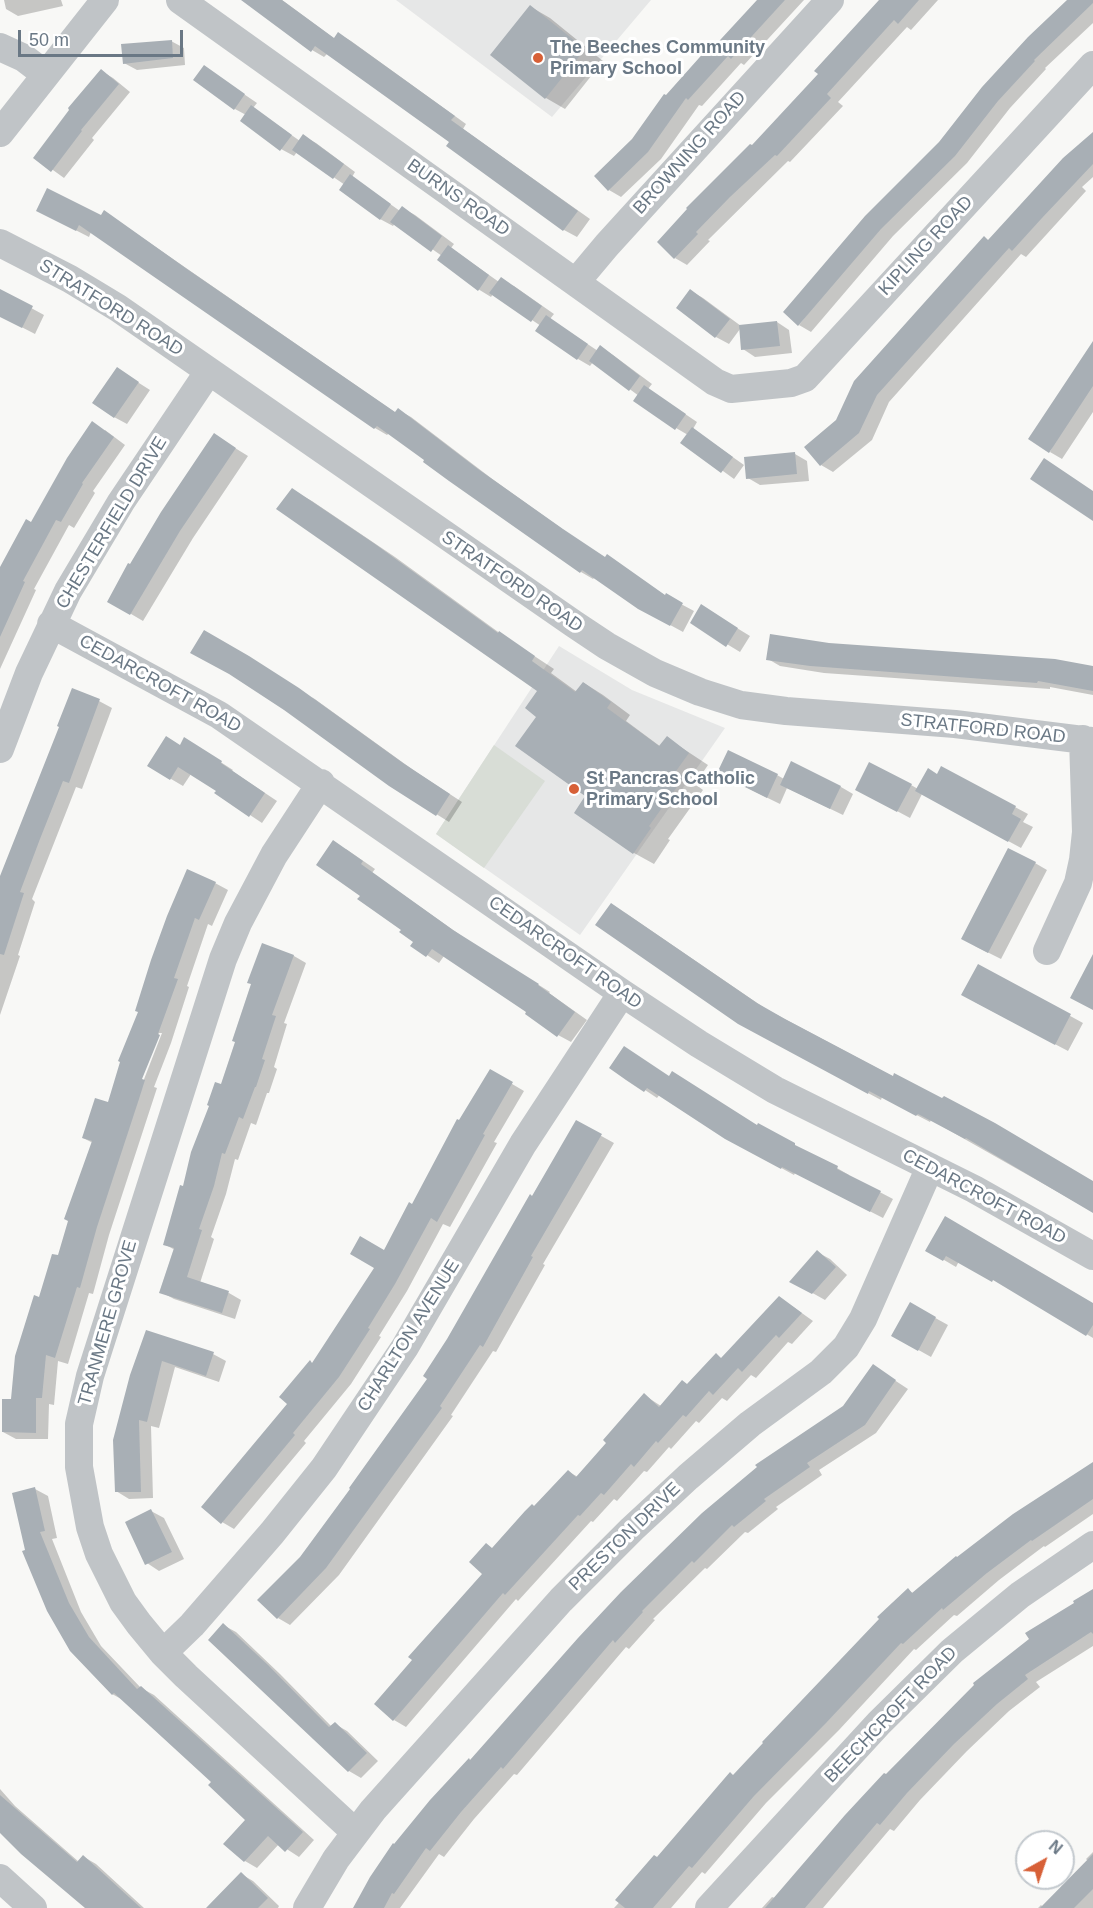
<!DOCTYPE html>
<style>
body{margin:0}
#map{position:relative;width:1093px;height:1908px;overflow:hidden;background:#f8f8f6;font-family:Arial,sans-serif}
canvas{display:block}
.north{position:absolute;left:1015px;top:1830px;width:60px;height:60px;box-sizing:border-box;background:#fff;border:2px solid #c3c9ce;border-radius:50%;rotate:40deg;font-size:16px;font-weight:700;line-height:24px;text-align:center;color:#6a7885}
.north::after{content:'';display:block;margin:auto;width:21px;height:27px;background:#d76037;clip-path:polygon(50% 0,100% 100%,50% 72%,0 100%)}
.scale{position:absolute;left:18px;top:30px;width:165px;height:27px;box-sizing:border-box;border:3px solid #6a7885;border-top:0;padding-left:8px;font-size:18px;line-height:21px;white-space:nowrap;color:#6a7885;-webkit-text-stroke:4px #fff;paint-order:stroke}
</style>
<div id="map">
<canvas width="1093" height="1908"></canvas>
<div class="north">N</div>
<div class="scale">50 m</div>
</div>
<script>
const c = document.querySelector('canvas').getContext('2d');
c.lineJoin = 'round';
function fill(path, color) { c.fillStyle = color; c.fill(path, 'evenodd'); }
const poly = rows => new Path2D(rows.map(r => 'M' + r).join(''));
function stroke(path, color, width, dash) { c.strokeStyle = color; c.lineWidth = width; c.lineCap = dash ? 'butt' : 'round'; c.setLineDash(dash || []); c.stroke(path); }
function drawText(font, color, halo, rows, align = 'center') {
  c.font = font + ' Arial,sans-serif'; c.lineWidth = 6; c.setLineDash([]); c.textBaseline = 'middle'; c.strokeStyle = halo; c.fillStyle = color; for (const [text, x, y, turn = 0] of rows) {
    c.save(); c.translate(x, y); c.rotate((+turn || 0) * Math.PI / 180); c.textAlign = isNaN(turn) ? turn : align; if (halo) c.strokeText(text, 0, 0); c.fillText(text, 0, 0); c.restore();
  }
}
fill(poly([
 [396,0,651,0,552,117],
 [559,646,632,690,725,728,580,935,436,834]
]), '#e6e7e7');
fill(poly([
 [494,745,545,781,484,868,436,834]
]), '#d8ddd6');
fill(poly([
 [4,0,61,0,63,6,18,16,6,9],
 [251,0,282,0,335,39,339,34,351,41,466,124,463,129,590,219,577,237,564,230,448,146,451,141,328,53,324,57,312,50],
 [759,0,804,0,744,65,741,63,702,106,699,105,661,159,621,197,609,190,633,140,666,97,710,53],
 [888,0,938,0,911,30,907,27,838,102,843,106,790,162,788,161,708,240,710,241,687,265,675,258,753,147],
 [1071,0,1093,0,1093,23,1045,68,1046,69,1010,108,967,163,893,236,811,332,799,325,940,143],
 [531,7,550,18,603,61,565,109,546,98,492,55],
 [171,41,184,48,185,65,137,70,124,63],
 [204,67,257,103,253,108,300,141,303,136,316,143,355,172,352,177,400,211,402,208,415,215,454,244,451,248,499,282,514,286,554,314,550,319,598,351,600,347,613,355,652,384,648,389,697,422,693,429,744,465,734,479,683,442,688,435,676,428,639,396,593,362,590,366,578,359,541,326,493,294,491,297,478,289,442,256,395,223,393,226,380,219,345,185,297,152,294,156,281,149,246,115,235,109],
 [101,71,113,78,130,92,92,138,94,140,64,178,35,157],
 [1093,134,1093,177,1082,187,1086,191,1026,257,1021,254,889,402,872,440,833,472,821,465,838,421,989,241],
 [105,212,396,413,398,410,411,417,491,478,576,539,666,596,694,611,683,632,639,608,595,577,593,579,581,572,450,480,426,460,389,433,387,435,375,428,91,232,89,237,50,217,101,217],
 [0,291,44,315,35,334,0,316],
 [691,291,703,298,741,326,777,322,789,330,792,353,755,357,743,349,740,329,729,344,716,337,678,308],
 [1093,357,1093,412,1062,459,1050,452],
 [117,369,150,390,127,424,114,417],
 [105,430,125,445,93,491,95,493,74,528,69,525,34,589,36,590,0,669,0,570,31,524],
 [227,443,248,456,193,538,143,621,109,601,130,566],
 [795,454,807,461,809,481,760,485,748,478],
 [292,490,312,501,395,557,501,634,554,669,551,673,577,692,584,683,603,695,630,715,626,721,661,747,667,738,708,765,695,784,703,790,668,839,670,840,654,864,634,853,587,796,539,716,539,691],
 [714,614,750,636,740,652,692,623],
 [829,644,1093,668,1093,695,1050,687,1050,689,824,673,780,666,768,659],
 [312,697,416,772,462,802,449,822,390,785],
 [99,701,112,708,82,789,76,787,32,899,35,902,18,955,20,956,0,1015,0,880],
 [197,747,233,770,232,771,277,801,262,823,250,815,218,790,191,774,183,786,149,766],
 [942,768,1028,814,1023,822,1033,827,1021,848,922,794,910,818,869,796,911,785,918,789,937,776],
 [777,775,784,779,841,787,853,794,843,815,787,788,780,804,731,780],
 [346,849,375,869,372,873,466,939,550,992,549,993,587,1020,571,1042,558,1035,529,1011,444,956,439,963,412,945,415,941,362,896],
 [1035,863,1047,870,1001,959,975,946],
 [215,883,228,890,212,926,208,924,187,986,189,987,171,1043,154,1087,157,1088,109,1235,93,1294,89,1293,68,1364,58,1361,54,1405,49,1404,48,1439,16,1439,3,1432,40,1299,59,1257,93,1143,83,1138,109,1104,140,1012],
 [159,1033,162,1033,141,1087,138,1085],
 [624,912,766,1009,1093,1183,1093,1212,931,1120,930,1122,882,1097,881,1100,799,1056],
 [263,945,294,956,306,963,284,1023,287,1024,274,1067,277,1069,269,1093,267,1093,256,1125,251,1123,238,1160,235,1159,226,1194,211,1237,214,1239,200,1283,229,1293,241,1300,235,1319,174,1299,161,1292,175,1250,164,1244,222,1086,237,1042],
 [979,966,1083,1023,1068,1051,975,1002],
 [611,1068,670,1077,758,1126,837,1168,849,1175,849,1176,893,1199,883,1218,795,1173,794,1175,716,1132,660,1094,657,1098,645,1090],
 [490,1071,524,1091,494,1142,497,1143,450,1227,443,1224,407,1291,379,1336,381,1337,351,1384,304,1441,306,1443,234,1529,222,1522,289,1404,376,1268],
 [576,1122,614,1143,543,1264,545,1265,496,1352,493,1351,451,1415,453,1416,339,1575,290,1625,278,1618,301,1558,352,1488,429,1379,448,1340],
 [945,1218,1093,1304,1093,1338,1006,1286,959,1261,956,1267,927,1250],
 [817,1252,830,1259,847,1275,825,1300,791,1281],
 [910,1304,948,1325,931,1357,906,1343],
 [792,1306,813,1321,792,1344,788,1342,756,1378,751,1375,727,1401,722,1398,699,1423,696,1421,671,1449,669,1447,647,1472,644,1471,617,1501,614,1499,593,1522,591,1521,518,1601,516,1599,406,1727,394,1720,485,1574,493,1549,569,1472,578,1477,608,1443,644,1395,661,1406,688,1386,716,1355,722,1359],
 [147,1332,213,1354,226,1361,219,1382,175,1367,159,1428,151,1426,153,1498,129,1499,116,1491],
 [873,1366,908,1389,876,1433,819,1470,822,1475,776,1507,778,1509,748,1533,745,1532,707,1569,705,1568,653,1619,655,1620,629,1649,626,1647,517,1775,514,1774,474,1819,444,1857,439,1854,400,1908,354,1908,471,1761,844,1407],
 [1093,1463,1093,1514,1045,1547,1044,1546,999,1580,957,1616,954,1615,916,1650,914,1649,839,1730,766,1803,705,1874,702,1872,671,1908,614,1908,908,1590,913,1593,958,1559],
 [35,1489,48,1496,57,1538,52,1539,81,1612,101,1646,141,1688,154,1695,314,1840,299,1857,279,1844,257,1868,245,1861,248,1820,214,1781,125,1701,112,1694,27,1551],
 [151,1511,164,1518,184,1559,159,1571,147,1563],
 [1093,1590,1093,1646,1036,1682,1040,1687,1009,1711,967,1751,920,1800,894,1831,890,1829,823,1908,762,1908,772,1897,775,1898,886,1776,1076,1604],
 [223,1625,236,1632,280,1674,332,1727,335,1724,347,1731,378,1761,361,1778,349,1771],
 [0,1789,15,1806,79,1862,84,1857,96,1864,144,1908,88,1908,0,1832],
 [1093,1852,1093,1908,1038,1908,1041,1905,1043,1907,1088,1861,1086,1859],
 [241,1874,253,1881,279,1906,278,1908,207,1908]
]), '#0003');
fill(poly([
 [241,0,282,0,334,38,338,32,455,116,451,120,578,211,563,231,446,146,449,142,315,46,311,52],
 [757,0,785,0,731,59,728,56,688,100,686,98,648,152,608,191,594,176,632,139,664,94,666,95,707,49,709,52],
 [879,0,919,0,898,24,894,20,827,94,831,98,777,156,775,155,730,197,696,232,698,234,674,259,657,242,687,209,686,208,750,144,752,145,818,74,814,71],
 [1067,0,1093,0,1093,3,1034,60,1035,61,998,101,955,156,881,229,798,326,783,312,865,216,939,142,982,87,1028,37],
 [530,5,585,49,545,99,490,55],
 [172,40,173,58,123,64,121,44],
 [204,65,245,94,234,110,193,80],
 [101,69,119,84,81,130,82,131,51,172,33,158,69,110,68,108],
 [251,105,292,135,280,151,240,121],
 [1093,132,1093,164,1042,218,1012,251,1009,248,877,395,859,433,820,466,804,447,836,420,854,381,984,236,988,240,1063,158],
 [303,134,344,164,333,179,292,150],
 [350,174,391,204,380,220,339,190],
 [47,188,101,215,104,210,187,269,395,412,398,408,478,469,563,529,605,557,607,554,665,595,666,593,683,603,670,626,638,609,582,570,580,573,449,481,423,462,424,460,377,426,374,429,79,225,76,231,36,211],
 [402,206,442,236,431,252,390,222],
 [448,245,489,275,478,291,437,260],
 [501,277,542,306,531,322,489,293],
 [0,289,33,306,22,328,0,317],
 [690,289,730,319,715,338,676,308],
 [546,315,588,344,577,360,535,331],
 [777,321,780,346,741,350,739,325],
 [1093,341,1093,386,1049,453,1028,439],
 [600,345,640,376,629,391,589,361],
 [117,367,139,382,114,418,92,403],
 [644,385,686,414,675,430,633,401],
 [92,421,114,437,82,483,83,484,61,522,56,520,23,581,25,582,0,637,0,567,26,519,31,522,67,458],
 [692,427,733,457,721,473,680,443],
 [214,433,236,448,180,531,130,615,107,602,128,563,130,564,161,512],
 [795,452,797,474,746,479,744,457],
 [1044,458,1093,491,1093,521,1030,479],
 [292,488,375,544,498,633,499,631,535,656,532,661,575,692,583,682,611,702,607,708,659,746,667,736,689,753,676,771,684,777,649,826,651,828,633,854,574,813,585,796,515,746,536,717,525,708,537,691,276,509],
 [701,604,738,628,726,647,690,623],
 [204,630,249,656,299,688,403,763,450,794,436,816,389,786,284,710,229,674,190,653],
 [770,634,829,643,1055,659,1093,666,1093,691,1038,681,1037,683,810,666,766,660],
 [72,688,100,699,69,783,63,781,40,839,20,892,24,893,4,955,0,954,0,876,59,727,57,726],
 [166,736,180,745,184,737,222,761,221,763,265,793,249,817,214,793,216,791,178,767,170,780,147,766],
 [728,750,778,774,767,798,717,773],
 [791,761,841,786,830,809,780,785],
 [869,762,912,784,897,812,855,790],
 [941,766,1016,806,1012,814,1021,819,1008,842,915,791,928,768,937,774],
 [333,840,363,861,361,864,453,930,539,984,538,985,575,1012,557,1037,525,1014,526,1012,432,949,426,957,410,946,413,942,399,932,401,930,357,899,360,896,316,865],
 [1008,848,1036,862,988,953,961,939],
 [187,869,216,882,199,920,195,918,174,978,178,979,158,1034,160,1035,142,1079,145,1080,139,1099,97,1227,80,1288,77,1287,55,1358,46,1355,42,1398,36,1398,36,1433,2,1432,2,1399,11,1399,15,1356,34,1295,39,1297,52,1254,58,1255,68,1221,64,1219,92,1141,82,1138,95,1098,108,1102,120,1062,118,1061,138,1012,135,1011,151,960,167,916],
 [611,903,757,1003,785,1019,893,1076,894,1073,942,1098,944,1096,995,1123,1093,1181,1093,1213,966,1138,965,1139,918,1114,916,1116,869,1091,868,1094,738,1024,595,925],
 [262,943,294,955,272,1015,276,1016,262,1059,265,1060,256,1087,255,1087,243,1119,239,1117,225,1154,222,1153,214,1186,199,1229,202,1230,187,1277,229,1291,222,1313,159,1293,174,1248,163,1245,180,1185,183,1186,191,1152,209,1106,207,1105,215,1082,221,1084,235,1042,232,1041,251,984,247,983],
 [1093,954,1093,1010,1070,998],
 [978,964,1071,1014,1055,1045,961,995],
 [624,1046,669,1076,672,1071,757,1125,758,1123,795,1143,795,1145,838,1166,837,1169,881,1191,870,1212,782,1167,781,1169,725,1139,647,1088,644,1092,626,1080,609,1068],
 [490,1069,513,1082,483,1134,485,1135,437,1222,431,1218,395,1284,368,1328,370,1329,339,1377,293,1433,295,1435,221,1524,201,1507,287,1404,279,1397,310,1360,312,1363,374,1268,350,1254,360,1236,384,1250,409,1202,412,1204,457,1119,459,1120],
 [576,1120,602,1134,531,1256,533,1257,483,1347,480,1345,440,1406,442,1408,326,1568,277,1619,257,1600,300,1557,350,1489,349,1488,427,1379,423,1376,447,1339,530,1194,532,1196],
 [945,1216,1093,1303,1093,1325,1086,1336,993,1280,992,1282,946,1256,943,1261,925,1251],
 [817,1250,836,1267,812,1294,789,1282],
 [779,1296,802,1313,779,1338,776,1335,742,1372,738,1368,713,1395,709,1391,686,1417,683,1415,658,1443,656,1441,634,1467,631,1464,604,1495,601,1493,580,1516,578,1515,505,1595,503,1593,393,1721,374,1704,412,1660,408,1657,482,1574,469,1562,486,1543,492,1548,525,1511,532,1504,534,1506,568,1470,576,1477,606,1443,603,1440,644,1393,659,1407,682,1380,687,1384,716,1353,721,1358],
 [910,1302,936,1317,918,1351,891,1336],
 [146,1330,214,1352,206,1376,162,1361,147,1422,139,1420,141,1492,115,1492,113,1440,130,1375],
 [873,1364,896,1380,865,1425,807,1463,810,1467,764,1499,766,1501,734,1527,732,1525,694,1563,692,1561,642,1611,643,1612,615,1643,613,1640,503,1769,501,1767,461,1812,430,1851,426,1848,394,1894,392,1893,384,1908,353,1908,370,1877,393,1843,394,1844,430,1800,469,1758,470,1760,578,1638,621,1592,702,1513,757,1467,755,1465,843,1406],
 [1093,1462,1093,1499,1032,1541,1031,1540,987,1573,943,1610,942,1608,903,1644,901,1643,826,1723,754,1796,692,1868,689,1866,653,1908,625,1908,615,1900,654,1855,657,1857,730,1772,733,1775,763,1743,762,1742,879,1619,877,1617,908,1588,912,1593,956,1556,957,1557,1013,1514],
 [35,1487,45,1531,40,1532,69,1603,89,1637,137,1689,141,1686,303,1832,285,1852,268,1836,244,1862,223,1844,245,1820,208,1785,211,1782,114,1693,112,1695,70,1651,47,1611,22,1551,25,1550,12,1493],
 [151,1509,172,1552,145,1565,125,1522],
 [1093,1589,1093,1634,1091,1632,1025,1675,1028,1679,997,1704,954,1744,907,1793,880,1825,877,1823,805,1908,765,1908,845,1815,884,1773,886,1774,974,1685,973,1683,1029,1639,1025,1633,1074,1603,1073,1601],
 [223,1623,268,1665,329,1727,335,1722,367,1753,348,1772,208,1640],
 [0,1795,77,1862,83,1855,141,1908,85,1908,21,1854,0,1833],
 [1093,1854,1093,1889,1074,1908,1040,1908],
 [241,1872,268,1898,258,1908,206,1908]
]), '#a8afb5');
stroke(poly([
 [180,0,715,382,731,389,791,383,805,378,1093,65],
 [0,47,24,58,45,74],
 [0,133,105,0],
 [0,243,70,279,118,308,574,624,607,646,655,673,700,692,741,705,786,711,955,724,1093,741],
 [576,282,607,245,830,0],
 [51,624,219,715,622,993,699,1044,775,1090,974,1189,1093,1256],
 [0,749,29,673,68,591,121,502,209,371],
 [321,783,274,855,238,923,223,959,90,1376,79,1424,79,1467,90,1527,99,1554,123,1602,139,1624,163,1653,186,1676,355,1832],
 [1047,951,1078,883,1083,860,1086,832,1083,739],
 [163,1653,192,1625,272,1533,324,1468,405,1347,523,1144,622,993],
 [0,1878,33,1908],
 [307,1908,336,1859,373,1810,561,1600,632,1529,688,1477,750,1424,821,1372,846,1347,863,1319,930,1167],
 [709,1908,879,1723,952,1651,1020,1595,1093,1545]
]), '#c0c4c7', 28);
for (const [x, y, r, color] of [
 [538,58,6,"#d76037"],
 [574,789,6,"#d76037"]
]) { const dot = new Path2D(); dot.arc(x, y, r, 0, 2 * Math.PI); c.fillStyle = color; c.fill(dot); stroke(dot, '#fff', 2); }
drawText('bold 18px', '#6a7885', '#fff', [
 ["The Beeches Community",550,48],
 ["Primary School",550,69],
 ["St Pancras Catholic",586,779],
 ["Primary School",586,800]
], 'left');
drawText('18px', '#6a7885', '#fff', [
 ["BROWNING ROAD",690,153,-48],
 ["BURNS ROAD",458,198,35],
 ["KIPLING ROAD",926,246,-47],
 ["STRATFORD ROAD",111,308,32],
 ["CHESTERFIELD DRIVE",112,523,-59],
 ["STRATFORD ROAD",512,582,34],
 ["CEDARCROFT ROAD",160,684,29],
 ["STRATFORD ROAD",983,729,6],
 ["CEDARCROFT ROAD",565,953,35],
 ["CEDARCROFT ROAD",984,1197,28],
 ["TRANMERE GROVE",108,1323,-74],
 ["CHARLTON AVENUE",409,1336,-58],
 ["PRESTON DRIVE",625,1537,-44],
 ["BEECHCROFT ROAD",891,1715,-46]
]);
</script>
